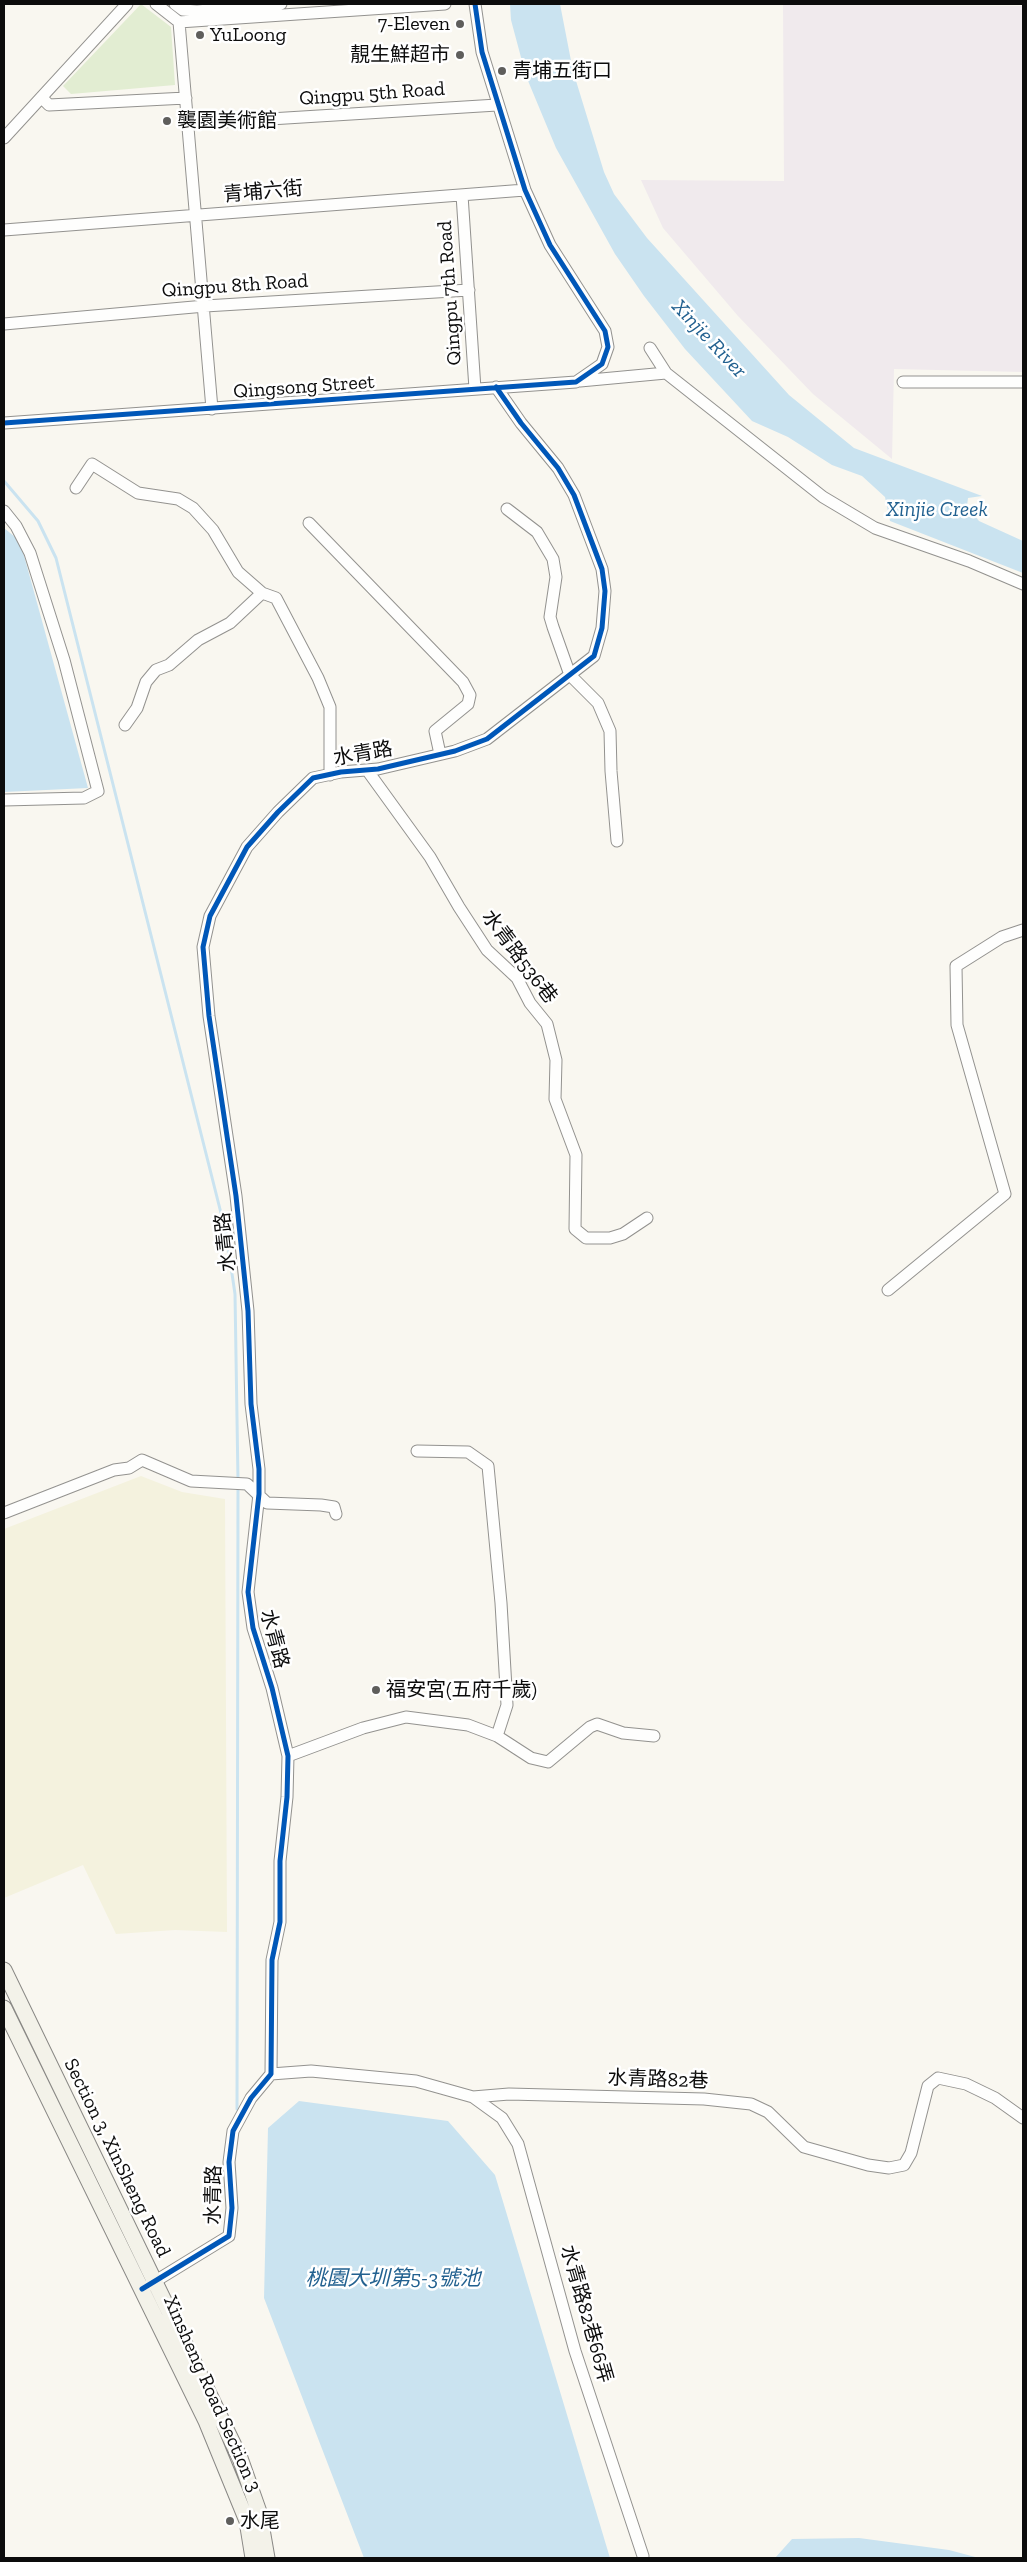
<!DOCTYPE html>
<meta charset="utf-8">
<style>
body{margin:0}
#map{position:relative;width:1027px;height:2562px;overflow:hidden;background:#f9f7f0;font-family:"Zilla Slab",serif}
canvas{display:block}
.frame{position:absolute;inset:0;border:5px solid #0c0c0c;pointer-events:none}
</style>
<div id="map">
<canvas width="1027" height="2562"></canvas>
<div class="frame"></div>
</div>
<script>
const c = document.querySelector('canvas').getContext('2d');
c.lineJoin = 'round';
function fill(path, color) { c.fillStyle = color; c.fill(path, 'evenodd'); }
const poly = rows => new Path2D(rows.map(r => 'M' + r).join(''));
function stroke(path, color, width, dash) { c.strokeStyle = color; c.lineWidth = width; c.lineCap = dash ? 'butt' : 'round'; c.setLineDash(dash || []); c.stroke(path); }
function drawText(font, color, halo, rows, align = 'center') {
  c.font = font + ' "Zilla Slab","Noto Sans TC",serif'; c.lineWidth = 5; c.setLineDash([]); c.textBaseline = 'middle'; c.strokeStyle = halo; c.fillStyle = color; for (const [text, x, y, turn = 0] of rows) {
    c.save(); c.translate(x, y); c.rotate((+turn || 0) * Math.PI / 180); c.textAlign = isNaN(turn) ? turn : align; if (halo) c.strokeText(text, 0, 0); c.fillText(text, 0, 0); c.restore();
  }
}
fill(poly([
 [783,5,1023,6,1023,372,894,369,892,459,813,394,738,316,663,228,641,180,784,181]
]), '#f0eaed');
fill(poly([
 [141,1476,182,1492,225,1499,227,1932,175,1930,116,1934,83,1865,4,1898,4,1529]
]), '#f4f2de');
fill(poly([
 [141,4,171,27,175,85,71,94,63,86]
]), '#e2edd2');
fill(poly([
 [510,4,560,4,573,71,604,172,614,194,647,238,789,395,854,448,982,496,968,498,967,506,979,521,1023,541,1023,573,890,521,885,497,862,476,832,465,788,437,752,421,685,349,644,296,615,254,556,148,526,76,511,20],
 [4,528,20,541,88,788,4,792],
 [299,2101,448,2121,495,2175,610,2558,364,2558,264,2298,268,2128],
 [859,2538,949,2550,979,2558,775,2558,792,2539]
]), '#cae3f0');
stroke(poly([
 [4,481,38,521,56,558,226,1233,235,1294,238,1480],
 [237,2109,238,1487]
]), '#cae3f0', 3);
const minor = poly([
 [156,4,179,22,445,4],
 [175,4,183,10,197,11,281,4],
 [179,22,212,409],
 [42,98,49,105,186,98],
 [189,124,497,105],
 [4,138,127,4],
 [462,195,475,389],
 [4,230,525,190],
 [4,324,205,306,469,290],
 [666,373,823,497,875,528,969,561,1023,584],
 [580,381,666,373,650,348],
 [903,382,1023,382],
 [4,423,576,382,602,364,608,347,605,331,550,245,525,190,482,52,475,4],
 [76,488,92,464,138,493,178,499,193,508,213,530,238,572,262,593,276,598,318,678,330,707,330,775],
 [507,509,537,532,553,559,556,577,550,617,553,627,570,675,598,703,610,731,611,771,617,841],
 [4,511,16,526,30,553,64,660,98,791,84,798,4,800],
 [309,523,463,682,470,695,468,704,435,731,440,754],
 [125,725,137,708,146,682,156,670,169,665,198,640,230,623,262,593],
 [367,770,430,857,459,907,487,950,517,978,530,1003,547,1024,556,1060,555,1099,576,1155,575,1229,586,1238,610,1238,623,1234,647,1218],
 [888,1290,1005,1194,957,1025,956,966,1002,937,1023,930],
 [417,1451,468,1452,488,1466,501,1603,507,1705,497,1736],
 [4,1513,114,1470,129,1468,142,1460,191,1481,247,1484,267,1503,321,1505,334,1507,336,1514],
 [288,1756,363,1728,406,1717,468,1725,497,1736,531,1758,548,1762,590,1727,597,1724,623,1733,654,1736],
 [271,2074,311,2071,416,2081,473,2097,509,2094,704,2099,751,2104,768,2112,804,2147,868,2165,889,2168,904,2165,911,2153,928,2086,938,2078,966,2084,995,2098,1023,2118],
 [473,2097,502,2118,518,2144,575,2351,643,2556],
 [149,2285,229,2236,232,2208,229,2162,233,2131,251,2098,271,2074,272,1960,280,1922,280,1861,287,1797,288,1756,272,1688,253,1628,248,1592,259,1494,259,1469,251,1404,248,1311,236,1196,209,1016,203,947,210,916,247,847,278,812,313,778,341,772,378,769,455,751,487,739,594,656,602,628,605,591,602,569,574,495,558,468,521,423,496,387]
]);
const secondary = poly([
 [4,1970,240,2458,259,2512,267,2558],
 [4,2008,206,2421,247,2521,253,2558]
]);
stroke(minor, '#93928f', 13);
stroke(secondary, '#898885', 17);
stroke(minor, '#fefefd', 11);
stroke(secondary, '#f3f2e9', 15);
stroke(poly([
 [4,423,576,382,602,364,608,347,605,331,550,245,525,190,482,52,475,4],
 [142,2289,229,2236,232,2208,229,2162,233,2131,251,2098,271,2074,272,1960,280,1922,280,1861,287,1797,288,1756,272,1688,253,1628,248,1592,259,1494,259,1469,251,1404,248,1311,236,1196,209,1016,203,947,210,916,247,847,278,812,313,778,341,772,378,769,455,751,487,739,594,656,602,628,605,591,602,569,574,495,558,468,521,423,496,387]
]), '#0057b8', 5);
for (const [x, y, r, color] of [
 [460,24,5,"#5f5e5c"],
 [200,35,5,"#5f5e5c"],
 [460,55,5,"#5f5e5c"],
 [502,71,5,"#5f5e5c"],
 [167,121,5,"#5f5e5c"],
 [376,1690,5,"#5f5e5c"],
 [230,2521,5,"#5f5e5c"]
]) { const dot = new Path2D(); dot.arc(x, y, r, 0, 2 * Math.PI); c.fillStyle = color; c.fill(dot); stroke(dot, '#fff', 2); }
drawText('20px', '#0c0c0c', '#fff', [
 ["7-Eleven",450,24,"right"],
 ["YuLoong",210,35],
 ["靚生鮮超市",450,55,"right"],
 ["青埔五街口",512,71],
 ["襲園美術館",177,121],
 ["福安宮(五府千歲)",386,1690],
 ["水尾",240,2521]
], 'left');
drawText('20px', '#0c0c0c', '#fff', [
 ["Qingpu 5th Road",372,94,-4],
 ["青埔六街",263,192,-5],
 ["Qingpu 8th Road",235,286,-4],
 ["Qingpu 7th Road",450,293,-94],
 ["Qingsong Street",304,387,-4],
 ["水青路",363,754,-10],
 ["水青路536巷",519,957,53],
 ["水青路",226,1242,-96],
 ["水青路",274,1639,75],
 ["水青路82巷",658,2080,2],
 ["Section 3, XinSheng Road",117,2158,64],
 ["水青路",214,2195,-89],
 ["水青路82巷66弄",586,2314,74],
 ["Xinsheng Road Section 3",212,2394,66]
]);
drawText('italic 21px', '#226190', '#fff', [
 ["Xinjie River",709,339,47],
 ["Xinjie Creek",937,510],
 ["桃園大圳第5-3號池",393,2279]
]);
</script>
